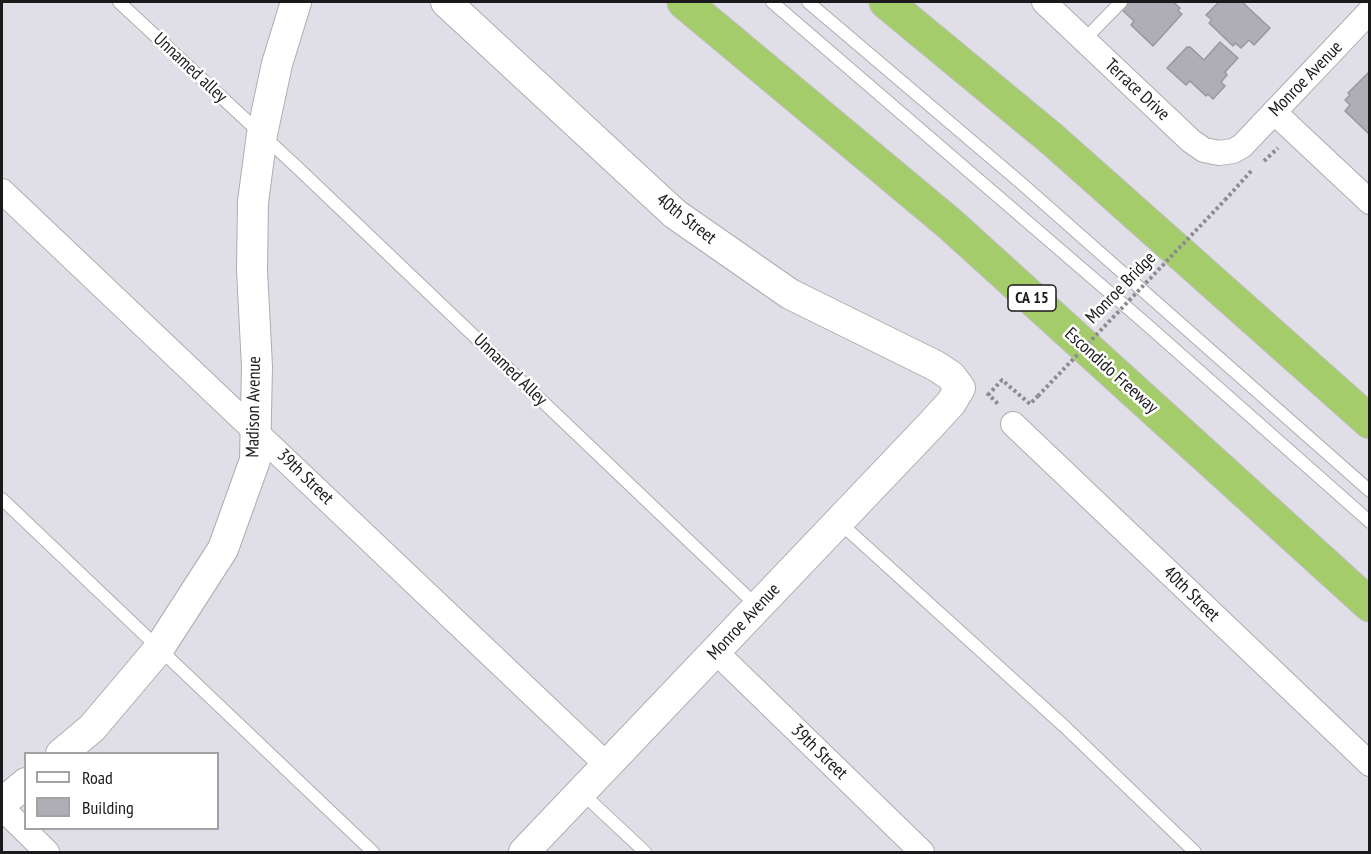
<!DOCTYPE html>
<style>
body{margin:0}
#map{position:relative;width:1371px;height:854px;overflow:hidden;background:#e0dfe7;font-family:"PT Sans Narrow",sans-serif}
canvas{display:block}
.frame{position:absolute;inset:0;border:3px solid #1a1a1c;pointer-events:none}
.legend{position:absolute;left:24px;top:752px;width:195px;height:78px;box-sizing:border-box;background:#fff;border:2px solid #a3a3a4;margin:0;padding:8px 10px;list-style:none;font-size:18px;color:#1a1a1c}
.legend li{display:flex;align-items:center;gap:12px;height:30px}
.legend b{width:30px;border:2px solid #a3a3a4}
</style>
<div id="map">
<canvas width="1371" height="854"></canvas>
<div class="frame"></div>
<ul class="legend">
<li><b style="height:8px;background:#fff"></b>Road</li>
<li><b style="height:16px;background:#afaeb6"></b>Building</li>
</ul>
</div>
<script>
const c = document.querySelector('canvas').getContext('2d');
c.lineJoin = 'round';
function fill(path, color) { c.fillStyle = color; c.fill(path, 'evenodd'); }
const poly = rows => new Path2D(rows.map(r => 'M' + r).join(''));
function stroke(path, color, width, dash) { c.strokeStyle = color; c.lineWidth = width; c.lineCap = dash ? 'butt' : 'round'; c.setLineDash(dash || []); c.stroke(path); }
function drawText(font, color, halo, rows, align = 'center') {
  c.font = font + ' "PT Sans Narrow",sans-serif'; c.lineWidth = 5; c.setLineDash([]); c.textBaseline = 'middle'; c.strokeStyle = halo; c.fillStyle = color; for (const [text, x, y, turn = 0] of rows) {
    c.save(); c.translate(x, y); c.rotate((+turn || 0) * Math.PI / 180); c.textAlign = isNaN(turn) ? turn : align; if (halo) c.strokeText(text, 0, 0); c.fillText(text, 0, 0); c.restore();
  }
}
const building = poly([
 [1128,2,1173,2,1180,8,1178,11,1182,14,1153,46,1131,25,1134,21,1121,9,1128,2],
 [1219,2,1242,2,1270,28,1254,45,1249,40,1241,48,1235,43,1233,46,1209,23,1212,20,1206,15,1219,2],
 [1220,42,1238,58,1225,72,1227,75,1221,82,1225,86,1213,99,1208,94,1206,96,1190,81,1186,85,1167,68,1187,47,1190,47,1204,60,1220,42],
 [1370,71,1370,133,1369,134,1345,111,1350,105,1345,100,1350,95,1348,93,1370,71]
]);
fill(building, '#afaeb6');
stroke(building, '#98979e', 1.5);
const service = poly([
 [119,2,300,170,757,606],
 [772,2,1145,323,1370,522],
 [808,2,1021,183,1370,491],
 [1084,40,1121,2],
 [2,499,373,852],
 [839,522,1065,727,1195,852],
 [582,793,645,852]
]);
const minor = poly([
 [1044,2,1191,141,1204,150,1219,153,1233,151,1242,146,1370,11],
 [1274,112,1370,202],
 [2,191,608,766],
 [1013,424,1370,764],
 [716,652,922,852],
 [2,808,47,852]
]);
const tertiary = poly([
 [446,2,675,214,790,294,936,366,951,376,960,388,951,403,928,428,524,852],
 [61,754,92,728,158,650,223,549,255,460,257,367,252,270,253,202,262,134,277,64,296,2],
 [2,803,26,783]
]);
const motorway = poly([
 [684,2,950,224,1370,605],
 [886,2,1053,140,1370,422]
]);
stroke(service, '#adacb3', 14);
stroke(minor, '#adacb3', 26);
stroke(tertiary, '#adacb3', 32);
stroke(motorway, '#bfbfbf', 35);
stroke(poly([
 [1264,161,1278,148],
 [1225,200,1253,169],
 [987,393,999,405],
 [988,395,1002,380,1030,404,1038,396]
]), '#8c8b91', 4, [3, 3]);
stroke(service, '#fff', 12);
stroke(minor, '#fff', 24);
stroke(tertiary, '#fff', 30);
stroke(motorway, '#a5cc6a', 33);
stroke(poly([
 [1038,396,1225,200]
]), '#8c8b91', 4, [3, 3]);
for (const [x, y, w] of [
 [1032,298,48]
]) { const box = new Path2D(); box.roundRect(x - w / 2, y - 13, w, 26, 4.5); c.fillStyle = '#fff'; c.fill(box); stroke(box, '#1a1a1c', 1.5); }
drawText('bold 16px', '#1a1a1c', null, [
 ["CA 15",1032,298]
]);
drawText('18px', '#1a1a1c', '#fff', [
 ["Unnamed alley",190,68,43],
 ["Monroe Avenue",1306,79,-46],
 ["Terrace Drive",1137,90,43],
 ["40th Street",686,219,38],
 ["Monroe Bridge",1121,288,-46],
 ["Unnamed Alley",510,370,44],
 ["Escondido Freeway",1111,371,42],
 ["Madison Avenue",254,407,-89],
 ["39th Street",305,477,44],
 ["40th Street",1191,594,44],
 ["Monroe Avenue",744,622,-47],
 ["39th Street",819,752,44]
]);
</script>
